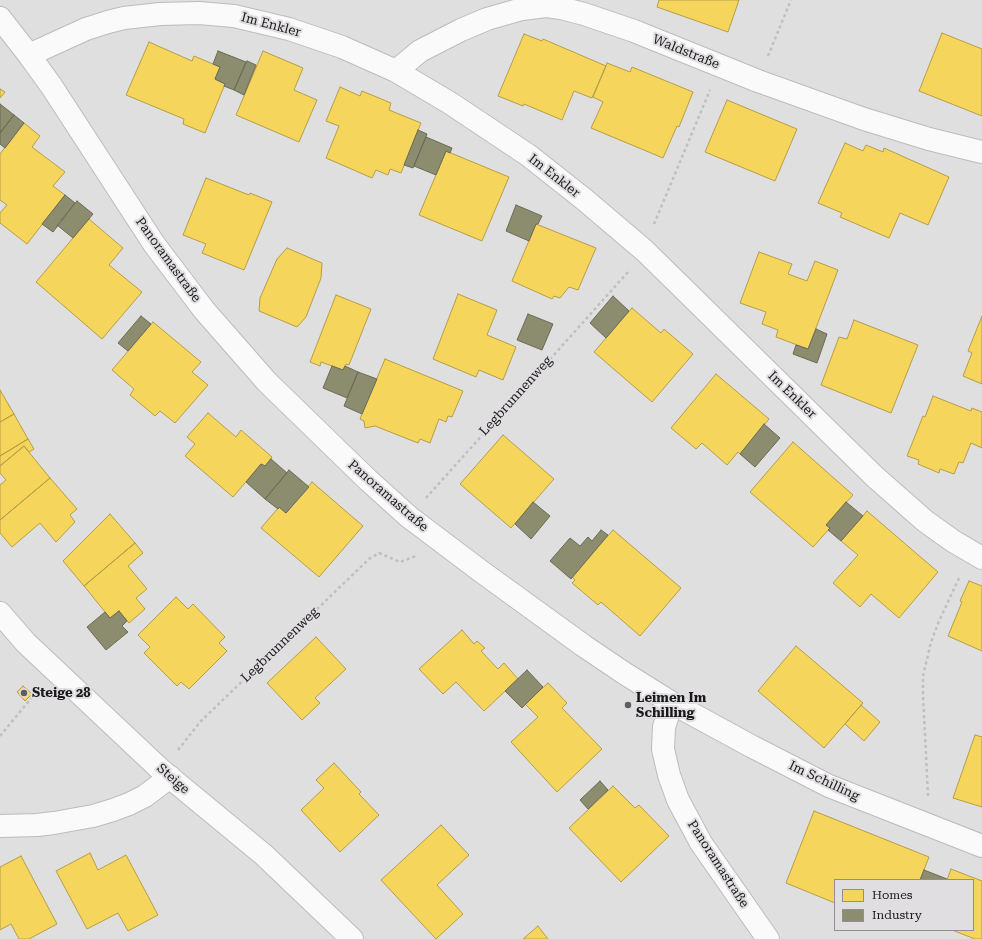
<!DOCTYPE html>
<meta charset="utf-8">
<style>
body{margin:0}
#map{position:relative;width:982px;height:939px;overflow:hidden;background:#e0dfe0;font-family:"Roboto Serif",serif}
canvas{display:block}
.legend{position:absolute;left:834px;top:879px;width:140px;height:52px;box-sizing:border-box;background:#e0dee1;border:1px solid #908f91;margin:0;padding:5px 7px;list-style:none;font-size:12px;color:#19191a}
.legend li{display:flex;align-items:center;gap:8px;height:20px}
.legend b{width:20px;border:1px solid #908f91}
</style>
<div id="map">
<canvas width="982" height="939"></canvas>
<ul class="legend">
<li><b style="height:11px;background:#f6d55c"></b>Homes</li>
<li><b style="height:11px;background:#8c8c6e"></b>Industry</li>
</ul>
</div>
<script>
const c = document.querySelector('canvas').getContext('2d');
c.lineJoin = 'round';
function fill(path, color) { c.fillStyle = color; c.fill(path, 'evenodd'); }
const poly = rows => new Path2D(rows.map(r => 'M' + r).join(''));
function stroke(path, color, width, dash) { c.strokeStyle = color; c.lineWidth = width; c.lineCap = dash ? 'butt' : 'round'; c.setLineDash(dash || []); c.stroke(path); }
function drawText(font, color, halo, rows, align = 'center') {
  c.font = font + ' "Roboto Serif",serif'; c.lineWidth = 4; c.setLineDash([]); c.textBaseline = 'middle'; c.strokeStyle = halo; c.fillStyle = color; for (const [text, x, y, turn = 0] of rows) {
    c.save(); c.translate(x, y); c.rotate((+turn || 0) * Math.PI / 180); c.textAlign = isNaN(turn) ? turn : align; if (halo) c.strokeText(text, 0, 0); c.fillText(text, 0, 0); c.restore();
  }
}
const homes = poly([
 [659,0,739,0,728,32,657,7,659,0],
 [942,33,982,49,982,116,919,91,942,33],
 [524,34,542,41,543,39,606,66,592,98,574,91,562,120,524,104,523,106,498,96,524,34],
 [149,42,192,61,194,56,220,67,215,79,225,84,205,133,183,124,184,119,126,95,149,42],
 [263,51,303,68,294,90,317,100,299,142,236,115,263,51],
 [607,63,630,72,632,67,693,92,679,127,677,126,663,158,591,128,603,102,593,97,607,63],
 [340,87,360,96,362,91,391,103,389,110,421,123,401,173,390,169,388,175,376,170,372,178,326,158,339,126,326,121,340,87],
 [0,89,5,92,0,98,0,89],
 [727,100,797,129,775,181,705,152,727,100],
 [24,123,40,136,32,147,65,172,53,186,65,195,27,244,0,223,0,213,7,205,0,200,0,154,24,123],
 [845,143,863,151,866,145,883,152,884,148,949,177,928,225,900,213,889,238,840,217,842,213,818,203,845,143],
 [446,151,509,177,482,241,419,215,446,151],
 [206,178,249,195,250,193,272,202,244,270,202,253,206,244,183,235,206,178],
 [89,219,123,248,109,265,142,292,102,339,36,282,89,219],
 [536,224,596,248,578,290,569,287,560,298,554,296,552,299,512,281,536,224],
 [287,248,322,263,321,278,306,317,297,327,259,311,260,298,277,259,287,248],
 [759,252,792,264,788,274,807,281,815,261,838,270,808,349,776,337,778,330,762,324,766,312,740,303,759,252],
 [458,294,497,310,487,335,516,347,503,380,479,370,476,377,433,359,458,294],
 [336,295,371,309,349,365,346,364,343,370,321,362,320,366,310,362,336,295],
 [632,308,661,333,664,329,693,354,652,402,594,352,632,308],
 [982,316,982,384,963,376,972,353,968,351,982,316],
 [854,320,918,345,891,413,821,385,839,337,847,339,854,320],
 [153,322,201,362,192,372,208,385,175,423,160,411,155,416,130,395,134,389,112,370,153,322],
 [385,359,463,391,452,417,448,416,446,422,439,419,430,443,420,439,418,443,375,426,365,428,364,421,360,419,385,359],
 [716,374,769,419,740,454,738,452,727,465,702,443,696,449,671,428,716,374],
 [0,390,14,414,0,422,0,390],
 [933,396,971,411,972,408,982,412,982,448,971,443,963,463,959,462,954,474,940,469,939,473,918,464,919,460,907,456,923,416,925,417,933,396],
 [208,413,236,437,241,430,272,457,265,466,261,464,233,497,185,456,195,444,187,437,208,413],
 [14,414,28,439,0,456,0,422,14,414],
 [503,435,554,479,511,528,460,484,503,435],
 [28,439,34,449,29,452,24,446,0,466,0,456,28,439],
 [793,442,853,495,826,525,830,528,813,547,750,492,793,442],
 [24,446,50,478,0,520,0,485,6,480,0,473,0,466,24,446],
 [50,478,77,509,70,515,75,522,56,542,40,523,12,547,0,533,0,520,50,478],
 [312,482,363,526,319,577,261,528,279,507,286,513,312,482],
 [867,511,938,572,899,618,871,594,860,607,833,583,858,555,841,541,867,511],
 [110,514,135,543,84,586,63,561,110,514],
 [613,530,681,588,640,636,601,602,598,605,572,583,575,580,572,577,613,530],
 [135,543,143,553,128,566,147,589,136,598,145,609,129,623,119,611,110,618,84,586,135,543],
 [969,581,982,586,982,651,948,636,962,602,960,601,969,581],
 [176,597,188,609,193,604,225,637,219,643,227,651,189,689,181,682,177,686,144,653,150,647,138,635,176,597],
 [462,630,474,644,477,641,485,648,481,651,498,669,504,663,518,679,484,711,456,682,443,694,419,669,462,630],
 [316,637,346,669,315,698,320,703,302,720,267,683,316,637],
 [796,646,863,703,824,748,758,691,796,646],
 [548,683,567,703,562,708,602,749,557,792,511,742,538,717,525,704,548,683],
 [23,686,32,694,25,701,17,692,23,686],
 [861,705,880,722,864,741,845,724,861,705],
 [975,735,982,737,982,807,953,798,975,735],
 [334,763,361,792,359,794,379,815,340,852,301,810,324,788,316,780,334,763],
 [613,786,635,808,639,805,669,836,621,882,569,828,613,786],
 [814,811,929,857,920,880,835,880,835,903,786,883,814,811],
 [441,825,469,855,437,885,463,914,436,939,381,880,441,825],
 [90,853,98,870,126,855,158,915,128,931,118,913,87,929,56,871,90,853],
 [21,856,57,924,29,939,19,939,11,924,0,930,0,867,21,856],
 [951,869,982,881,982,939,975,939,952,930,973,930,973,880,947,880,951,869],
 [538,926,548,939,523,939,538,926]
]);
fill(homes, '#f6d55c');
stroke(homes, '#b49d48', 1);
const industry = poly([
 [218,51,246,62,234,90,224,86,225,84,215,79,220,67,213,64,218,51],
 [247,61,256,65,244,95,234,90,247,61],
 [0,104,14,115,0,133,0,104],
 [14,115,24,123,5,148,0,144,0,133,14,115],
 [418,130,427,134,413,168,404,165,418,130],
 [426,137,452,148,450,153,446,151,436,175,414,166,426,137],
 [65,195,75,203,53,232,42,224,65,195],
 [77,201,93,214,73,238,57,225,77,201],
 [516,205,542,216,538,224,536,224,529,241,506,231,516,205],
 [613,296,629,311,606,338,590,323,613,296],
 [528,314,553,324,542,350,517,340,528,314],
 [141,316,151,324,128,351,118,343,141,316],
 [816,329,827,334,817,363,793,354,796,345,808,349,816,329],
 [332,366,343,370,345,366,358,372,347,398,323,388,332,366],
 [358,372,377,379,362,414,344,406,358,372],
 [764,424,780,438,755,467,740,454,764,424],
 [271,459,287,473,265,499,246,482,261,464,265,466,271,459],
 [289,470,309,487,286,513,279,507,278,509,265,499,289,470],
 [533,502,550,516,531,539,515,524,533,502],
 [846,502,863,516,841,541,828,530,830,528,826,525,846,502],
 [601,530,608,535,571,579,550,561,570,538,580,546,588,537,592,541,601,530],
 [119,611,127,621,122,626,128,632,106,650,87,627,105,612,110,618,119,611],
 [527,670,543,687,522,708,505,691,527,670],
 [600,781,608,790,588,809,580,800,600,781],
 [924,870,947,879,947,880,920,880,924,870]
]);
fill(industry, '#8c8c6e');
stroke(industry, '#6a6a55', 1);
const minor = poly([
 [0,18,29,55,52,87,154,244,204,310,267,382,368,480,409,517,482,572,584,646,624,673,672,703,751,746,829,786,982,846],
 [29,55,86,29,108,22,124,18,160,14,199,13,234,16,289,29,342,47,396,71,450,103,528,155,585,200,645,251,874,476,925,521,953,541,982,558],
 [396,71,420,51,461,30,487,19,522,9,546,6,561,8,584,14,634,31,758,81,864,119,929,139,982,152],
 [0,613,26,643,161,770,264,855,352,939],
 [672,703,664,727,663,749,669,775,678,800,701,843,768,939],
 [0,826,37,825,54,823,93,816,113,810,129,804,145,796,170,777]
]);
stroke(minor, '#bcbbbd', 24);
stroke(poly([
 [768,56,791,0],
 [654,224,710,90],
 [426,498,628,272],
 [0,736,38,690],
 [178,750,200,722,369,559,379,553,400,562,416,556],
 [928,796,923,694,923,676,931,642,939,621,960,576]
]), '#bfbfc0', 2.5, [3, 3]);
stroke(minor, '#fafafa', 22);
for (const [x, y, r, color] of [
 [24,693,4,"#5f5e5f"],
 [628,705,4,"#5f5e5f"]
]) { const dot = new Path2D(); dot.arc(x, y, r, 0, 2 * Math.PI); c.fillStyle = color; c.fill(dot); stroke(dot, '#e0dee1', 1.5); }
drawText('13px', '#19191a', '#e0dee1', [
 ["Im Enkler",271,25,15],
 ["Waldstraße",686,52,22],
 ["Im Enkler",554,176,38],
 ["Panoramastraße",168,260,54],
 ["Im Enkler",792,395,44],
 ["Legbrunnenweg",516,396,-48],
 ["Panoramastraße",388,496,41],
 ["Legbrunnenweg",280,645,-44],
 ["Steige",173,779,41],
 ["Im Schilling",824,781,25],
 ["Panoramastraße",718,864,57]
]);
drawText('bold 13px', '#19191a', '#e0dee1', [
 ["Steige 28",32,693],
 ["Leimen Im",636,698],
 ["Schilling",636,713]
], 'left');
</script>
